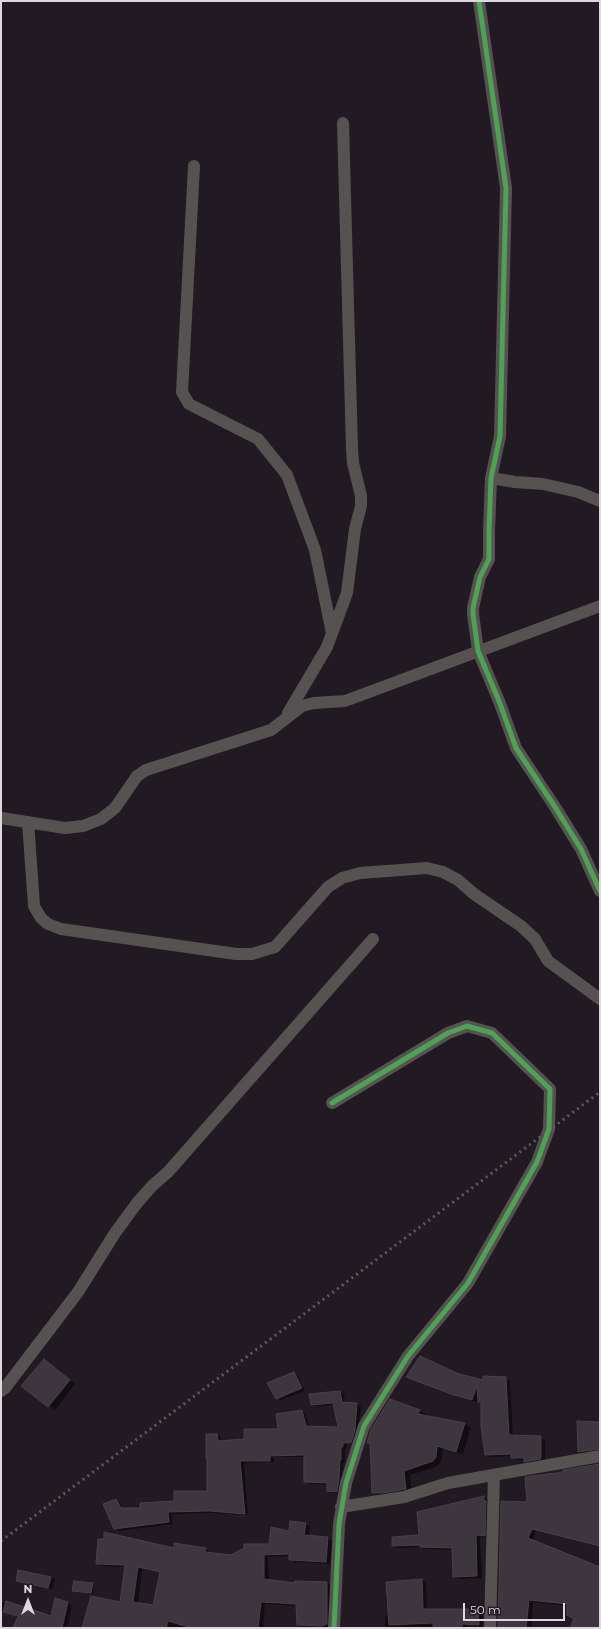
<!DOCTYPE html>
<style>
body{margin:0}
#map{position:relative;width:601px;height:1629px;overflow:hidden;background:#221a22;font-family:Montserrat,sans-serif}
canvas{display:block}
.frame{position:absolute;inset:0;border:2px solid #e0d6e0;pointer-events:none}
.north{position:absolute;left:8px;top:1581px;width:40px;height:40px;-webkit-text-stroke:3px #251725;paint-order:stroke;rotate:0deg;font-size:11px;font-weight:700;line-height:16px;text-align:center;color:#e0d6e0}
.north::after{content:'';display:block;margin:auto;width:14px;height:18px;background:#e0d6e0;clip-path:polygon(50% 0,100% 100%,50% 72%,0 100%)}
.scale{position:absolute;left:463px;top:1603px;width:102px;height:18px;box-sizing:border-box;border:2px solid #e0d6e0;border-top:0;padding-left:5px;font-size:12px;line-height:14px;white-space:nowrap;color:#e0d6e0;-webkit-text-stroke:3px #251725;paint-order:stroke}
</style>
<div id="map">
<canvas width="601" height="1629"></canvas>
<div class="frame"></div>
<div class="north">N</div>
<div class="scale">50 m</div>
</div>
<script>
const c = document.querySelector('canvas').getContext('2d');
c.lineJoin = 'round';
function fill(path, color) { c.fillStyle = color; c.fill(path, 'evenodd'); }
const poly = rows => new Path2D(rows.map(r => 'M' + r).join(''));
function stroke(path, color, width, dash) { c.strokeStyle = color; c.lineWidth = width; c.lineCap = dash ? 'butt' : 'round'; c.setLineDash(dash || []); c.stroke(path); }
fill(poly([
 [44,1360,75,1384,55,1410,23,1385],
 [294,1373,298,1376,305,1391,281,1400,277,1398],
 [458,1375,484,1382,505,1378,510,1381,513,1436,541,1437,545,1440,545,1461,530,1464,525,1460,517,1460,512,1456,490,1457,486,1454,482,1403,479,1401,479,1396,477,1402,456,1396,407,1377],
 [340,1392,344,1394,345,1403,357,1404,361,1406,358,1433,355,1444,346,1444,346,1449,345,1449,345,1462,343,1462,341,1493,332,1493,328,1491,328,1485,309,1484,305,1481,305,1457,274,1457,274,1462,244,1463,248,1515,214,1513,171,1514,173,1524,119,1531,114,1528,116,1500,120,1503,123,1509,141,1509,175,1502,208,1492,217,1435,221,1437,221,1441,245,1440,279,1430,277,1415,302,1411,306,1414,309,1427,339,1428,334,1405,316,1406,312,1404],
 [420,1411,426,1414,425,1416,465,1424,471,1428,463,1454,443,1449,441,1461,438,1466,410,1475,412,1492,379,1496,373,1492,371,1444,368,1442],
 [600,1423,600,1452,583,1454,579,1452],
 [600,1464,600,1546,536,1530,533,1541,600,1568,600,1628,572,1628,575,1618,568,1606,533,1602,532,1628,499,1628,528,1503,564,1473,564,1471],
 [484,1497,489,1500,489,1538,480,1537,482,1578,459,1579,454,1577,453,1550,426,1549,423,1547,398,1548,393,1546,420,1536],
 [305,1524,310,1526,309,1536,328,1538,332,1541,330,1564,294,1562,290,1559,290,1556,268,1557,269,1581,296,1584,296,1582,327,1583,332,1586,331,1626,327,1628,298,1628,297,1606,265,1604,263,1628,83,1628,121,1603,126,1567,102,1566,97,1563,175,1549,206,1549,210,1552,210,1554,231,1556,270,1545],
 [142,1569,161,1573,154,1606,138,1603],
 [51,1578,55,1580,52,1589,21,1582,17,1580],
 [422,1580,426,1583,427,1610,478,1610,482,1612,483,1627,467,1626,467,1628,385,1628,385,1617,389,1616],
 [92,1584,94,1585,93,1594,74,1591],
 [1,1602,52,1617,68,1603,72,1606,67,1628,14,1628,18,1617,1,1612]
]), '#0007');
const building = poly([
 [420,1356,459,1374,483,1380,483,1376,506,1377,509,1435,541,1436,541,1459,524,1462,524,1458,511,1458,511,1454,485,1455,481,1426,481,1402,478,1402,477,1386,472,1400,451,1394,406,1377,420,1356],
 [44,1359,70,1380,48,1407,21,1386,44,1359],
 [294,1372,302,1388,276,1399,267,1383,294,1372],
 [340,1391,342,1402,357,1403,355,1430,351,1443,343,1443,343,1447,341,1447,341,1460,340,1460,339,1480,337,1492,327,1491,327,1483,304,1482,304,1455,270,1456,270,1461,240,1461,245,1514,210,1511,168,1512,169,1522,114,1529,103,1504,116,1499,121,1508,140,1508,140,1503,174,1501,174,1491,207,1491,207,1458,206,1458,206,1434,217,1434,218,1441,244,1439,244,1429,278,1429,276,1414,302,1410,306,1426,338,1427,333,1403,311,1405,309,1394,340,1391],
 [390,1399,420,1410,418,1414,465,1423,456,1452,437,1446,436,1457,433,1461,404,1471,406,1489,384,1493,372,1493,370,1443,367,1443,371,1429,390,1399],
 [577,1421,600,1422,600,1449,578,1452,577,1421],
 [600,1464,600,1546,532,1529,528,1538,600,1567,600,1628,570,1628,574,1619,567,1615,567,1604,529,1600,526,1628,498,1628,501,1501,527,1502,525,1477,563,1472,563,1470,600,1464],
 [484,1496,484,1501,486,1501,485,1536,476,1535,477,1576,453,1577,452,1548,420,1547,420,1545,392,1546,392,1537,419,1535,417,1512,484,1496],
 [290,1521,306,1523,304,1535,328,1537,326,1562,289,1560,289,1554,264,1555,264,1579,295,1583,295,1581,327,1582,327,1624,322,1626,297,1625,296,1604,261,1602,258,1628,192,1628,168,1621,166,1628,82,1628,91,1596,120,1602,125,1565,96,1564,98,1539,104,1539,104,1532,174,1548,174,1543,206,1548,205,1552,231,1555,244,1548,244,1544,269,1544,271,1527,289,1531,290,1521],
 [138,1567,160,1572,153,1605,133,1602,138,1567],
 [18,1570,51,1577,48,1588,16,1581,18,1570],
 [422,1579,423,1609,478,1609,479,1625,462,1624,462,1628,433,1628,433,1623,389,1625,386,1582,422,1579],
 [74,1581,93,1583,91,1593,72,1591,74,1581],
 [55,1598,68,1602,62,1628,13,1628,18,1616,3,1612,6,1601,51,1616,55,1598]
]);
fill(building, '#3e363e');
stroke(building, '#484148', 1);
stroke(poly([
 [479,1,506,188,500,436,491,478,489,531,489,559,480,577,473,608,473,614,478,651,499,701,516,748,555,807,581,849,600,891],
 [194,166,182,392,189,404,258,439,287,475,315,550,332,633],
 [491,478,515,482,543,484,578,492,600,501],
 [288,713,327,647,347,593,355,529,361,506,361,496,353,463,352,449,343,123],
 [1,818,65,828,83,826,101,819,115,808,137,776,146,770,271,730,302,706,314,703,345,701,600,606],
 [28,822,34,906,41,918,48,924,61,929,236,954,252,954,275,947,328,887,342,878,360,873,427,868,443,872,458,880,474,894,521,926,535,939,548,961,600,999],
 [332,1103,448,1033,467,1026,492,1033,550,1089,549,1129,537,1162,468,1283,408,1356,364,1426,346,1483,339,1524,334,1628],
 [1,1391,5,1388,78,1292,115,1233,137,1203,152,1186,168,1172,373,939],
 [341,1507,404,1497,448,1483,600,1456],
 [490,1628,494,1475]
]), '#575252', 12);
stroke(poly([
 [1,1541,600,1092]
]), '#5e5a5c', 3, [2, 4]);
stroke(poly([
 [479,1,506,188,500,436,491,478,489,531,489,559,480,577,473,608,473,614,478,651,499,701,516,748,555,807,581,849,600,891],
 [332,1103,448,1033,467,1026,492,1033,550,1089,549,1129,537,1162,468,1283,408,1356,364,1426,346,1483,339,1524,334,1628]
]), '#4ca352', 5);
</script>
